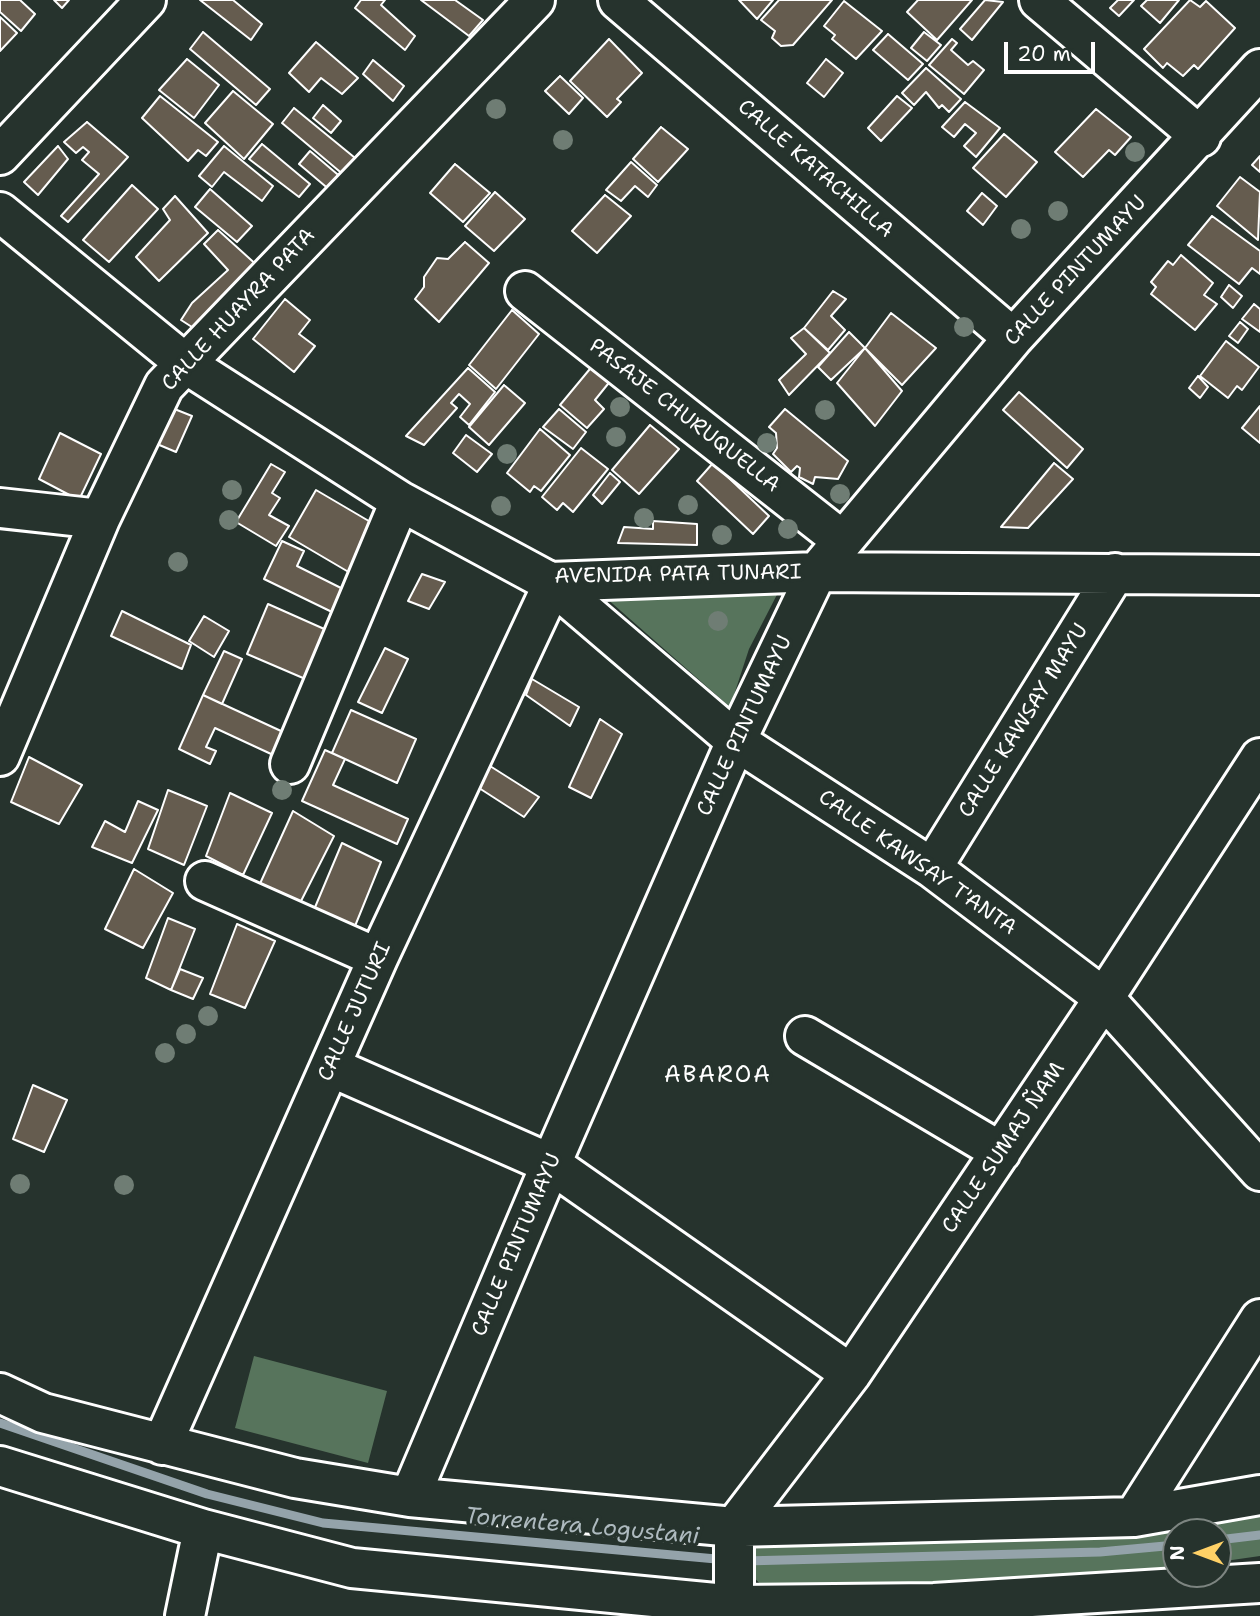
<!DOCTYPE html>
<meta charset="utf-8">
<style>
body{margin:0}
#map{position:relative;width:1260px;height:1616px;overflow:hidden;background:#26332d;font-family:"Shantell Sans",sans-serif}
canvas{display:block}
.north{position:absolute;left:1162px;top:1518px;width:70px;height:70px;box-sizing:border-box;background:#26332d;border:2px solid #7d8581;border-radius:50%;rotate:270deg;font-size:19px;font-weight:700;line-height:28px;text-align:center;color:#fff}
.north::after{content:'';display:block;margin:auto;width:24px;height:32px;background:#ffd166;clip-path:polygon(50% 0,100% 100%,50% 72%,0 100%)}
.scale{position:absolute;left:1004px;top:42px;width:91px;height:32px;box-sizing:border-box;border:4px solid #fff;border-top:0;padding-left:9px;font-size:21px;line-height:24px;white-space:nowrap;color:#fff;-webkit-text-stroke:5px #26332d;paint-order:stroke}
</style>
<div id="map">
<canvas width="1260" height="1616"></canvas>
<div class="north">N</div>
<div class="scale">20 m</div>
</div>
<script>
const c = document.querySelector('canvas').getContext('2d');
c.lineJoin = 'round';
function fill(path, color) { c.fillStyle = color; c.fill(path, 'evenodd'); }
const poly = rows => new Path2D(rows.map(r => 'M' + r).join(''));
function stroke(path, color, width, dash) { c.strokeStyle = color; c.lineWidth = width; c.lineCap = dash ? 'butt' : 'round'; c.setLineDash(dash || []); c.stroke(path); }
function drawText(font, color, halo, rows, align = 'center') {
  c.font = font + ' "Shantell Sans",sans-serif'; c.lineWidth = 7; c.setLineDash([]); c.textBaseline = 'middle'; c.strokeStyle = halo; c.fillStyle = color; for (const [text, x, y, turn = 0] of rows) {
    c.save(); c.translate(x, y); c.rotate((+turn || 0) * Math.PI / 180); c.textAlign = isNaN(turn) ? turn : align; if (halo) c.strokeText(text, 0, 0); c.fillText(text, 0, 0); c.restore();
  }
}
fill(poly([
 [784,581,749,649,730,707,605,597],
 [254,1356,387,1391,368,1463,235,1428],
 [1260,1509,1260,1556,1218,1562,1218,1532,1176,1532,1176,1568,1123,1575,806,1588,760,1584,750,1573,750,1551,758,1537]
]), '#57745c');
stroke(poly([
 [0,1423,207,1494,323,1523,727,1560],
 [1218,1540,1260,1535],
 [744,1561,1100,1552,1176,1545]
]), '#94a3aa', 9);
const building = poly([
 [0,0,20,0,35,14,21,31,0,12,0,0],
 [54,0,69,0,62,8,54,0],
 [200,0,233,0,262,24,251,40,200,0],
 [361,0,385,0,381,5,415,36,405,50,355,8,361,0],
 [421,0,455,0,483,20,469,36,421,0],
 [739,0,773,0,757,19,739,0],
 [779,0,832,0,793,45,781,46,772,38,775,31,761,20,779,0],
 [918,0,972,0,937,40,907,12,918,0],
 [985,0,1003,2,972,40,960,29,985,0],
 [1118,0,1134,0,1119,16,1110,8,1118,0],
 [1147,0,1179,0,1160,23,1141,6,1147,0],
 [1190,0,1200,7,1206,1,1235,28,1198,69,1194,65,1183,76,1167,63,1163,68,1144,49,1190,0],
 [844,1,882,31,856,59,832,39,835,35,824,26,844,1],
 [0,17,17,33,0,51,0,17],
 [203,32,270,89,256,105,190,49,203,32],
 [924,32,941,45,927,61,911,48,924,32],
 [888,34,923,64,908,80,873,50,888,34],
 [609,39,642,73,617,99,621,102,607,117,570,81,609,39],
 [952,39,957,43,951,50,968,65,973,61,984,70,964,94,929,65,952,39],
 [316,42,358,78,342,94,321,78,309,92,289,73,316,42],
 [187,59,219,85,194,118,159,90,187,59],
 [826,59,843,73,824,97,807,83,826,59],
 [373,60,404,86,393,101,363,74,373,60],
 [926,68,961,99,949,112,942,105,939,108,926,92,914,105,902,93,926,68],
 [560,76,583,98,569,114,545,91,560,76],
 [233,91,273,124,244,159,205,123,233,91],
 [160,96,218,142,206,156,198,150,188,161,142,118,160,96],
 [897,96,912,108,881,141,868,128,897,96],
 [965,102,1000,128,976,157,964,146,976,133,965,124,954,137,942,127,965,102],
 [323,105,341,121,331,133,313,118,323,105],
 [294,108,360,162,345,176,282,123,294,108],
 [1096,109,1131,137,1115,155,1109,150,1083,177,1055,152,1096,109],
 [87,122,128,157,68,222,61,216,99,174,82,160,89,152,83,147,76,153,64,142,87,122],
 [661,127,688,149,658,182,633,159,661,127],
 [1004,134,1037,162,1006,197,973,168,1004,134],
 [262,144,310,184,299,197,249,159,262,144],
 [58,146,68,159,38,195,24,182,58,146],
 [224,146,273,186,262,201,224,172,212,187,199,176,224,146],
 [310,151,343,179,331,191,299,164,310,151],
 [1260,156,1260,172,1252,165,1260,156],
 [631,162,657,185,648,197,635,186,621,201,606,190,631,162],
 [455,164,490,193,463,222,430,193,455,164],
 [1240,177,1260,192,1258,240,1217,206,1240,177],
 [132,185,158,209,109,262,83,240,132,185],
 [210,189,252,226,237,242,195,207,210,189],
 [495,192,525,219,494,251,465,226,495,192],
 [982,193,997,206,983,225,967,211,982,193],
 [605,195,631,216,597,253,572,231,605,195],
 [175,196,208,233,159,281,136,257,170,220,163,209,175,196],
 [1212,216,1260,251,1260,274,1252,268,1239,284,1188,245,1212,216],
 [218,230,260,268,195,329,181,320,192,303,228,270,204,244,218,230],
 [465,242,489,263,439,322,415,299,424,287,424,277,437,258,448,259,465,242],
 [1181,255,1213,283,1204,295,1217,304,1195,330,1151,294,1156,287,1151,282,1168,261,1173,265,1181,255],
 [1229,285,1242,296,1233,308,1221,297,1229,285],
 [833,291,846,299,831,316,845,330,828,350,804,328,833,291],
 [285,299,310,320,299,334,315,346,294,372,253,339,285,299],
 [1254,304,1260,309,1260,332,1242,319,1254,304],
 [512,310,539,334,496,389,469,365,512,310],
 [891,313,936,348,902,385,865,348,891,313],
 [1240,322,1248,329,1238,343,1229,336,1240,322],
 [804,328,830,353,789,395,779,380,806,354,791,338,804,328],
 [849,332,865,348,831,380,818,367,849,332],
 [1226,341,1259,367,1242,390,1237,386,1228,398,1200,376,1226,341],
 [865,348,902,391,875,426,837,383,865,348],
 [599,358,616,374,595,400,604,409,587,428,560,405,599,358],
 [468,368,495,392,469,425,460,417,470,404,459,394,451,403,457,408,424,445,406,436,468,368],
 [1198,376,1208,387,1200,398,1189,388,1198,376],
 [504,385,525,403,489,445,469,427,504,385],
 [1019,392,1083,449,1067,468,1003,410,1019,392],
 [1260,406,1260,443,1242,428,1260,406],
 [172,408,192,416,176,452,157,444,172,408],
 [559,409,586,432,573,449,543,427,559,409],
 [785,409,848,461,838,479,815,477,813,484,799,477,800,468,797,466,791,472,773,454,777,448,776,433,769,427,785,409],
 [650,425,679,449,639,494,612,470,650,425],
 [540,429,570,455,541,491,534,486,530,492,507,473,540,429],
 [60,433,101,454,79,500,39,479,60,433],
 [466,435,492,454,477,472,453,453,466,435],
 [581,448,608,469,573,512,563,503,557,510,542,497,581,448],
 [713,463,769,516,753,534,697,481,713,463],
 [1054,463,1073,479,1028,528,1001,527,1054,463],
 [271,464,285,472,272,493,280,498,269,515,289,526,276,546,236,522,271,464],
 [610,473,620,482,602,504,593,495,610,473],
 [316,490,379,527,352,574,289,537,316,490],
 [653,521,697,524,697,545,618,543,624,527,653,529,653,521],
 [282,541,304,551,297,566,343,589,332,612,264,579,282,541],
 [422,574,445,582,429,609,408,601,422,574],
 [268,604,331,632,310,681,247,654,268,604],
 [122,611,191,645,182,669,111,636,122,611],
 [204,616,229,631,214,657,189,641,204,616],
 [385,648,408,659,382,713,358,702,385,648],
 [224,651,242,659,222,704,203,695,224,651],
 [532,679,579,707,570,726,526,695,532,679],
 [203,695,294,737,284,760,215,728,206,747,216,751,210,764,179,749,203,695],
 [351,710,416,739,397,783,332,753,351,710],
 [600,719,622,734,591,798,569,787,600,719],
 [325,750,345,759,333,785,408,819,397,844,302,801,325,750],
 [29,757,82,785,59,824,11,802,29,757],
 [490,766,539,797,524,817,479,788,490,766],
 [168,790,207,806,184,865,148,849,168,790],
 [230,793,272,813,243,875,206,856,230,793],
 [138,801,158,810,132,863,92,847,105,821,125,832,138,801],
 [293,811,334,836,298,907,258,888,293,811],
 [342,843,381,862,353,931,313,912,342,843],
 [134,869,173,893,143,948,105,929,134,869],
 [168,918,195,929,171,990,146,978,168,918],
 [237,924,275,941,245,1008,210,994,237,924],
 [180,969,203,978,193,999,171,990,180,969],
 [33,1085,67,1100,44,1152,13,1139,33,1085]
]);
fill(building, '#655c4f');
stroke(building, '#fff', 2);
const minor = poly([
 [618,0,1013,338],
 [1039,0,1201,137],
 [0,155,146,0],
 [0,212,186,364,400,501,550,582,817,572,1260,575],
 [525,291,843,541],
 [0,508,100,519],
 [550,582,736,741,932,868,1104,998,1260,1171],
 [0,756,100,519,164,386,535,0],
 [290,764,400,501],
 [932,868,1115,573],
 [205,881,378,958],
 [805,1036,1001,1152],
 [331,1067,551,1164,851,1374],
 [0,1393,43,1413,295,1478,410,1497,734,1527,1134,1517,1260,1495],
 [162,1445,378,958,551,588,550,582],
 [0,1466,203,1529,352,1568,736,1605,934,1603,1260,1583],
 [410,1497,551,1164,736,741,817,572,1013,338,1260,69],
 [1134,1517,1260,1319],
 [734,1527,851,1374,1104,998,1260,758],
 [734,1527,734,1616],
 [185,1616,203,1529]
]);
stroke(minor, '#fff', 44);
stroke(minor, '#26332d', 38);
c.fillStyle = '#6f7d74';
for (const [x, y] of [
 [496,109],
 [563,140],
 [1135,152],
 [1058,211],
 [1021,229],
 [964,327],
 [620,407],
 [825,410],
 [616,437],
 [767,443],
 [507,454],
 [232,490],
 [840,494],
 [688,505],
 [501,506],
 [644,518],
 [229,520],
 [788,529],
 [722,535],
 [178,562],
 [718,621],
 [282,790],
 [208,1016],
 [186,1034],
 [165,1053],
 [20,1184],
 [124,1185]
]) { c.beginPath(); c.arc(x, y, 10, 0, 2 * Math.PI); c.fill(); }
drawText('21px', '#fff', '#26332d', [
 ["CALLE KATACHILLA",815,169,41],
 ["CALLE PINTUMAYU",1076,271,-47],
 ["CALLE HUAYRA PATA",239,310,-47],
 ["PASAJE CHURUQUELLA",684,416,38],
 ["AVENIDA PATA TUNARI",678,575,-1],
 ["CALLE KAWSAY MAYU",1024,721,-58],
 ["CALLE PINTUMAYU",745,726,-65],
 ["CALLE KAWSAY T'ANTA",917,863,35],
 ["CALLE JUTURI",355,1012,-66],
 ["CALLE SUMAJ ÑAM",1004,1148,-56],
 ["CALLE PINTUMAYU",517,1245,-67]
]);
c.letterSpacing = '2px';
drawText('23px', '#fff', '#26332d', [
 ["ABAROA",718,1076]
]);
c.letterSpacing = '0px';
drawText('italic 23px', '#aebabf', '#26332d', [
 ["Torrentera Logustani",582,1527,5]
]);
</script>
